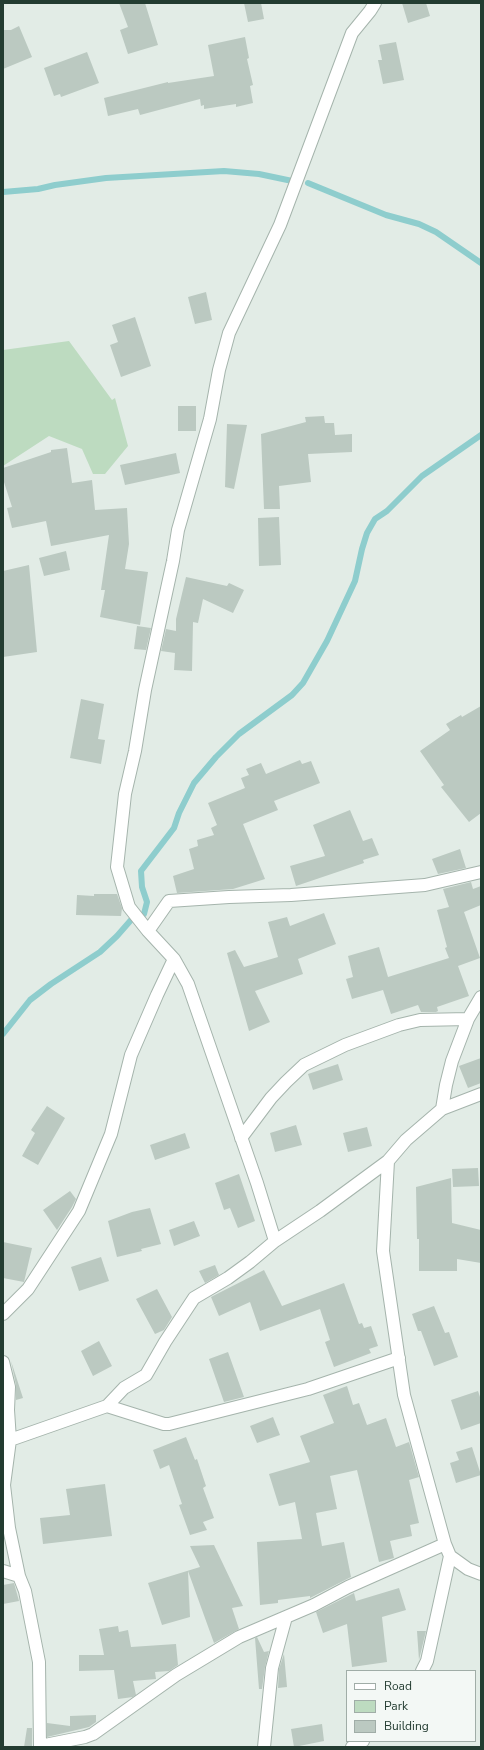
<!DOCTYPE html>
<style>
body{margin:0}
#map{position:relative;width:484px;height:1750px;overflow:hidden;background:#e2ece6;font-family:"Nunito Sans",sans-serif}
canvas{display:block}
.frame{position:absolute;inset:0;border:4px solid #233c31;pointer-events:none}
.legend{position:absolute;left:346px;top:1670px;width:130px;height:72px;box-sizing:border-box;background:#f3f8f5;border:1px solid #a0ada7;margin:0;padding:5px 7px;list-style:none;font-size:12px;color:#233c31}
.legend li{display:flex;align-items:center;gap:8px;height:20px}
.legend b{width:20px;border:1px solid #a0ada7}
</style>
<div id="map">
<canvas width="484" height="1750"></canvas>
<div class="frame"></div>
<ul class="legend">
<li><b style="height:5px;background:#fff"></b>Road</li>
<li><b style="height:11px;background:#bddbc0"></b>Park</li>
<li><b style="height:11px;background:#bbc9c1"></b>Building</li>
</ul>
</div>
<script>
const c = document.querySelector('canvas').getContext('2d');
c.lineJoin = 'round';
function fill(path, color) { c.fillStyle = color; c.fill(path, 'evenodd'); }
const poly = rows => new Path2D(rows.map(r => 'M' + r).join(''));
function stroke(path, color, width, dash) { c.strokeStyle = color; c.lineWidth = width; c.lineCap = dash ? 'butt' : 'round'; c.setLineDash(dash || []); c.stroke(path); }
fill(poly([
 [69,341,112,400,115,398,128,446,105,474,93,474,82,449,49,436,3,466,3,350]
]), '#bddbc0');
stroke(poly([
 [308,183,386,215,419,224,436,232,481,263],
 [3,192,38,189,55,185,106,178,224,171,259,174,297,182],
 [144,914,147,902,142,887,141,871,174,828,179,813,194,783,216,757,239,734,292,695,303,683,327,641,355,581,362,549,367,533,375,519,387,511,422,476,481,435],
 [3,1034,30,1000,51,984,100,952,117,936,131,920]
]), '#8ecdcd', 6);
fill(poly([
 [119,3,145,3,158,45,128,54,120,30,128,27],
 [244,3,261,3,264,19,248,22],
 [402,3,426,3,430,16,408,23],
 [19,26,32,57,3,69,3,30,11,30],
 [245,37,249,58,247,59,253,85,250,86,253,103,236,107,236,104,204,109,204,105,201,106,200,99,140,115,138,109,108,116,104,98,168,82,168,83,214,76,208,45],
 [396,42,404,80,383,84,378,60,382,60,379,45],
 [87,52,99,83,61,97,60,94,54,96,44,68],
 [206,292,212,320,195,324,188,297],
 [135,317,151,366,121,377,110,345,118,342,112,325],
 [178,406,196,406,196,431,178,431],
 [324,416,325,423,334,423,335,435,352,434,352,452,308,454,311,482,279,486,280,509,264,509,261,434,306,422,305,417],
 [227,424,247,425,234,489,225,487],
 [67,448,72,483,92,480,95,510,127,508,129,544,125,569,148,572,140,625,100,617,105,590,101,590,109,535,51,546,46,521,12,528,7,508,12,507,3,479,3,468,51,452,51,450],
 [176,453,180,473,125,485,120,465],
 [279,517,281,565,259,566,258,518],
 [66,551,70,570,44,576,39,558],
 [29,565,37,652,3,657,3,571],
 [186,577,227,586,229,583,244,590,233,613,203,599,198,623,193,622,192,671,174,670,175,653,161,651,166,629,176,631,176,619],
 [137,626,151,628,146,650,134,649],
 [81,699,104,704,98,739,105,740,101,764,70,758],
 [481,706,481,813,469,822,441,787,444,785,420,751,450,730,446,724,461,715,462,717],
 [300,760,302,764,311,761,320,783,274,801,278,810,243,824,265,879,233,889,177,893,173,876,194,869,189,849,198,846,197,840,214,835,211,828,217,825,208,803,245,788,241,778,249,775,246,769,261,763,266,774],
 [350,810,363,841,372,838,379,855,363,860,364,863,296,886,290,866,325,856,313,825],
 [460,849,466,868,438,874,432,859],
 [471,882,473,889,481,886,481,905,464,912,480,958,458,966,469,996,437,1007,438,1011,436,1012,421,1012,418,1005,391,1014,383,990,352,999,346,979,353,977,348,956,379,947,388,977,449,958,445,948,447,947,437,910,449,907,443,889],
 [94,894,117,894,122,908,121,916,76,915,77,895,94,896],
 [324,913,336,944,298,959,303,974,255,991,270,1022,249,1031,227,953,235,950,244,967,278,957,268,922,287,917,290,926],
 [481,1058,481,1083,468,1088,459,1066],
 [338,1064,343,1080,313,1090,308,1074],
 [47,1106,65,1118,38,1165,22,1156,35,1133,31,1130],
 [296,1125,302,1145,275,1152,270,1133],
 [367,1127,372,1146,348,1152,343,1133],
 [185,1133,190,1148,155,1160,150,1145],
 [478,1168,479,1186,453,1187,452,1169],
 [239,1174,255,1221,238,1228,230,1208,224,1210,215,1183],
 [451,1178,452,1223,481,1230,481,1263,457,1259,457,1271,419,1271,419,1239,417,1239,416,1187],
 [70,1191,76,1199,72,1207,57,1230,43,1210],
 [150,1208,161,1244,141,1249,142,1251,117,1257,108,1221,132,1212],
 [194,1221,200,1236,174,1246,169,1230],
 [3,1242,32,1248,24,1282,3,1278],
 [101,1257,109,1281,79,1291,71,1267],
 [215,1265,219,1275,205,1283,199,1271],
 [264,1270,282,1306,344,1283,359,1324,362,1323,364,1328,371,1326,378,1346,369,1349,371,1353,334,1367,325,1342,330,1340,320,1309,260,1331,250,1302,219,1316,211,1297],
 [157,1289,172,1317,164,1330,155,1334,136,1299],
 [434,1306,445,1333,449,1332,458,1357,434,1366,421,1331,418,1331,412,1314],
 [99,1341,112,1366,93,1376,81,1351],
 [228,1352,244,1397,224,1402,209,1359],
 [11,1361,23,1398,16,1400,16,1385],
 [347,1386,353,1405,359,1403,367,1425,386,1418,396,1447,409,1442,419,1477,409,1480,419,1523,410,1525,412,1536,390,1541,394,1558,379,1562,357,1470,330,1476,337,1509,316,1513,322,1546,344,1542,351,1577,310,1598,310,1596,278,1600,278,1603,260,1605,257,1542,302,1539,295,1502,279,1506,269,1474,310,1462,300,1436,334,1423,323,1395],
 [478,1391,481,1400,481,1423,461,1430,451,1400],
 [273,1417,280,1435,257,1443,250,1426],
 [186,1437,195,1460,197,1459,206,1486,203,1488,214,1518,203,1522,207,1530,190,1535,179,1505,182,1504,169,1465,160,1469,153,1450],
 [472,1447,481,1475,456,1483,450,1463,459,1460,456,1452],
 [105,1484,112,1536,43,1544,40,1518,70,1515,66,1489],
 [214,1545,243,1606,232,1608,239,1629,214,1643,188,1571,190,1617,162,1625,148,1583,200,1567,190,1546],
 [14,1583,19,1601,3,1604,3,1585],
 [399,1588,406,1610,382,1617,387,1662,352,1667,347,1624,323,1633,316,1612,354,1593,356,1601],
 [118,1626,119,1632,128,1630,131,1647,176,1644,178,1665,169,1671,155,1672,156,1679,133,1681,136,1695,133,1697,118,1699,114,1670,79,1671,79,1655,104,1655,99,1629],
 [417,1631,426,1631,419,1660],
 [257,1637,264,1652,269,1651,265,1667,262,1689,259,1689,255,1638],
 [284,1654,287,1687,278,1688,279,1669],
 [96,1715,96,1722,89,1727,47,1737,47,1723,70,1726,70,1716],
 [322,1724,324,1741,294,1747,291,1729],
 [27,1728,32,1728,32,1747,24,1747]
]), '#bbc9c1');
const street = poly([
 [148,931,169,901,229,897,291,895,425,885,481,872],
 [442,1109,446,1085,452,1061,468,1019,481,997],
 [241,1138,271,1098,286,1082,304,1065,345,1045,399,1025,420,1020,468,1019],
 [388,1161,383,1251,404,1395,445,1544,450,1556,468,1569,481,1574],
 [275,1241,257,1183,188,984,174,959,148,931,129,907,117,867,125,794,135,751,145,690,173,561,178,530,210,419,219,370,229,333,280,225,352,33,370,11,375,3],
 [3,1314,28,1289,79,1211,111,1134,131,1055,157,995,174,959],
 [3,1362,9,1387,8,1410,10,1440],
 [107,1406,164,1424,169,1424,308,1389,399,1358],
 [3,1571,19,1576],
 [422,1671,427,1661,450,1556],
 [40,1746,85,1737,93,1734,176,1675,239,1637,314,1605,348,1587,445,1544],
 [40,1747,39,1662,25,1591,19,1576,9,1528,4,1485,10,1440,107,1406,124,1388,146,1375,165,1342,194,1298,228,1278,250,1262,275,1241,320,1211,388,1161,406,1140,442,1109,481,1094],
 [264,1747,272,1668,286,1617],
 [352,1747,363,1741]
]);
stroke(street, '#a5b4ac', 14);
stroke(street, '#fff', 12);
</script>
